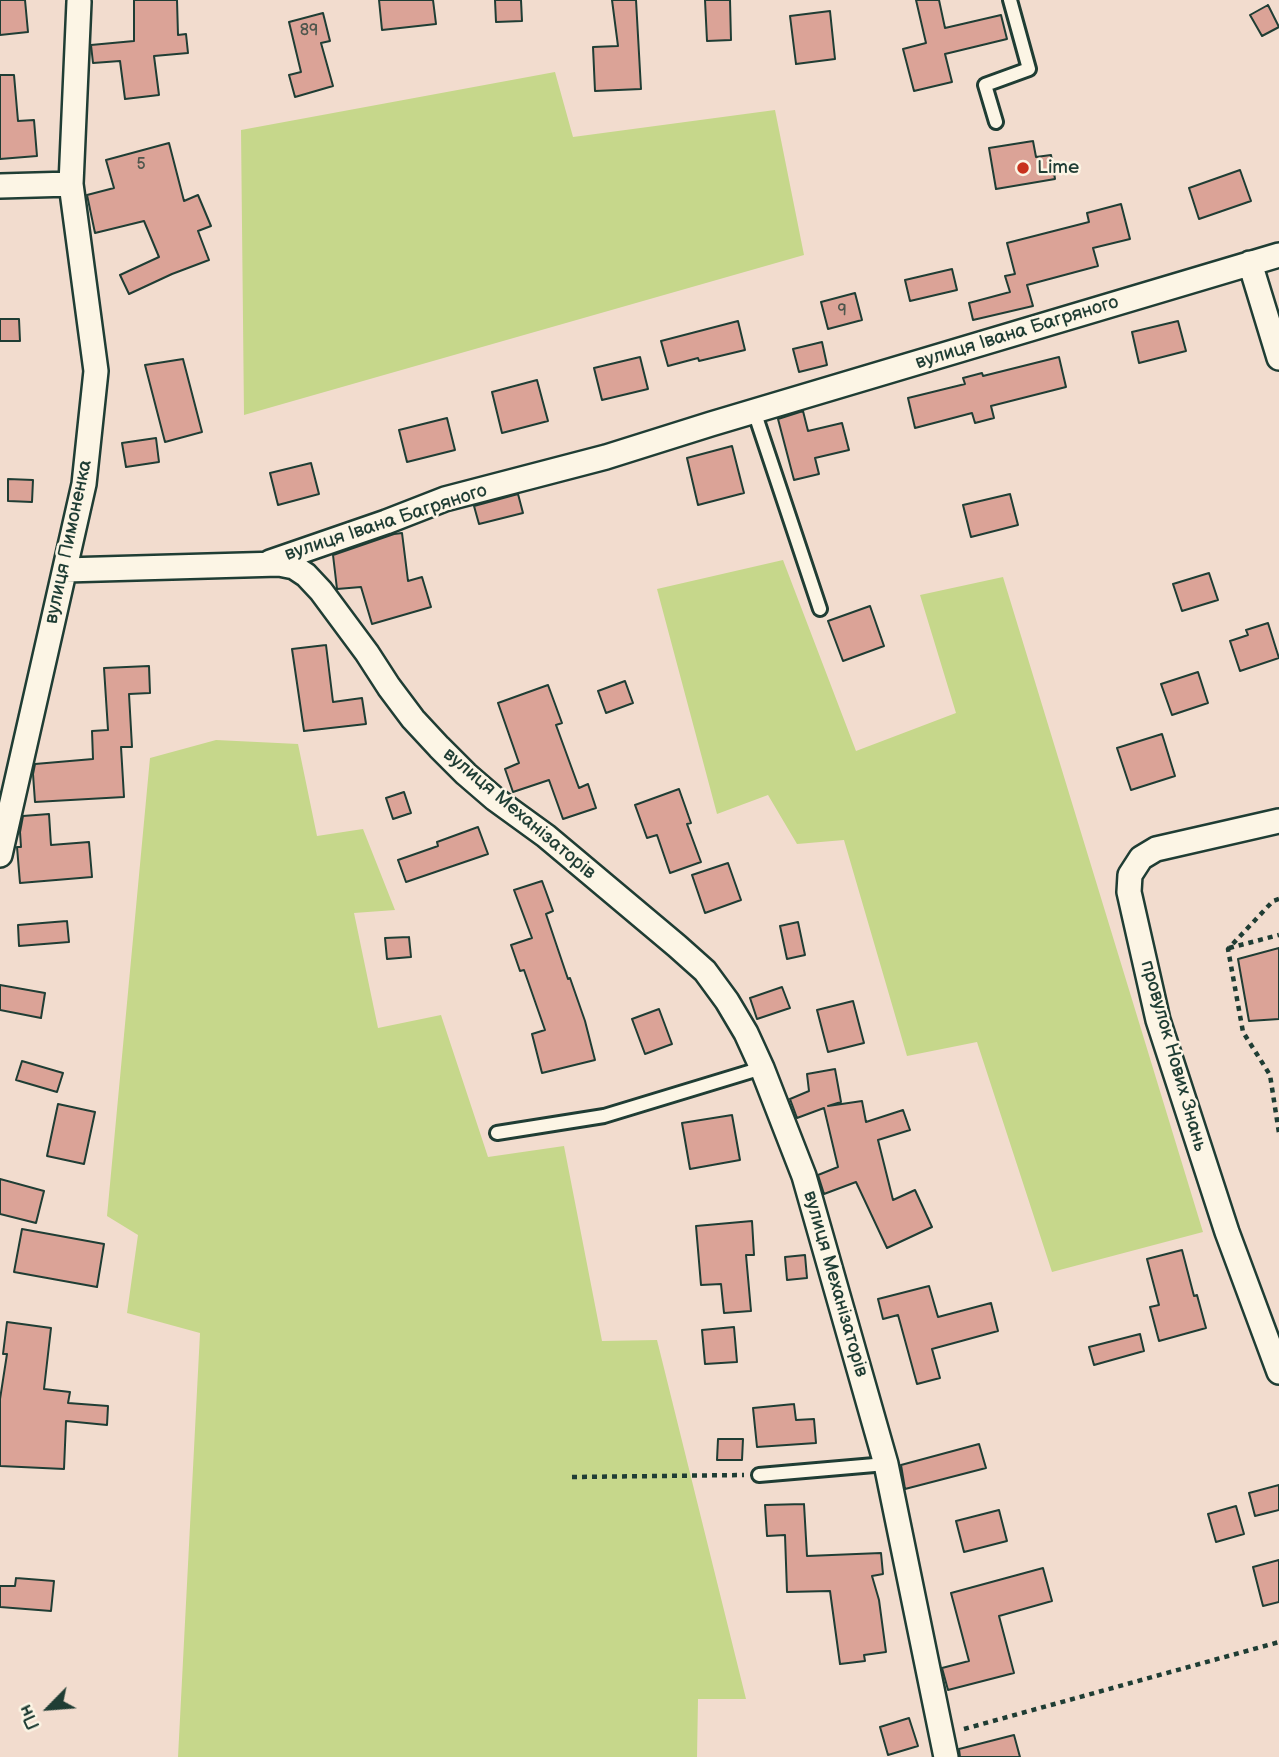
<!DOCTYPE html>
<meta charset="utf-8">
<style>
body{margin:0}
#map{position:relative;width:1279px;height:1757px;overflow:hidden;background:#f2dcce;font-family:"Balsamiq Sans",sans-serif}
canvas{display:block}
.north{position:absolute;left:14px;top:1673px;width:70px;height:70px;-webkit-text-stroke:5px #fcf5e5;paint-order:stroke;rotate:245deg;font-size:19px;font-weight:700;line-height:28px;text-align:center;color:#1f3d34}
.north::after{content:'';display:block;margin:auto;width:24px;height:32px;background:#1f3d34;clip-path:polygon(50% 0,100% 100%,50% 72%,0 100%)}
</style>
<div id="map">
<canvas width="1279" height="1757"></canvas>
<div class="north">Пн</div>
</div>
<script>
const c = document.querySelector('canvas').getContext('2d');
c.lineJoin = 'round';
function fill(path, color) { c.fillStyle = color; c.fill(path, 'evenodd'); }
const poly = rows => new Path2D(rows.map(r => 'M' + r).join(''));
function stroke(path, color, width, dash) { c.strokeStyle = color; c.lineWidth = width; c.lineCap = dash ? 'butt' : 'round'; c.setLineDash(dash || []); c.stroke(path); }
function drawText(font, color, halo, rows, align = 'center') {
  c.font = font + ' "Balsamiq Sans",sans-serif'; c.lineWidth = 5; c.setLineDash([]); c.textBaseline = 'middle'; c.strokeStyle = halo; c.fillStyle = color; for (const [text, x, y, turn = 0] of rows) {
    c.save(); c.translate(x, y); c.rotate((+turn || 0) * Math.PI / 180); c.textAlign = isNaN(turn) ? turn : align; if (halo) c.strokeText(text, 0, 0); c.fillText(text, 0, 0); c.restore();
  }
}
fill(poly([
 [555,72,573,137,775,110,804,255,244,415,241,130],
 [783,560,856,751,956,713,920,595,1003,577,1203,1232,1052,1272,977,1042,907,1056,844,840,797,844,768,795,717,814,657,589],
 [216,740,298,744,317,836,363,829,395,910,354,913,378,1028,441,1015,488,1157,564,1146,602,1341,657,1340,746,1699,698,1699,697,1757,178,1757,200,1333,127,1313,138,1235,107,1216,150,758]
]), '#c6d78b');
const building = poly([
 [0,0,25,0,28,32,0,35,0,0],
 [134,0,177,0,178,35,186,34,188,53,154,56,159,95,125,99,120,61,93,63,91,45,134,41,134,0],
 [379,0,433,0,436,24,382,30,379,0],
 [495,0,521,0,522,21,496,22,495,0],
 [612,0,636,0,641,89,595,91,593,47,618,46,612,0],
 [705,0,730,0,731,40,707,41,705,0],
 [916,0,939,0,945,28,1001,15,1007,39,945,54,952,82,914,91,903,49,926,43,916,0],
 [1268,5,1279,27,1262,36,1250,15,1268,5],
 [830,11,835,59,796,64,790,16,830,11],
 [323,13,330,41,321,43,333,86,295,97,289,75,301,72,289,22,323,13],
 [0,75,14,75,18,121,34,120,37,156,0,159,0,75],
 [1033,141,1036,157,1051,155,1055,179,996,189,989,148,1033,141],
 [169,143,184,201,198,195,211,226,198,231,209,260,172,274,129,294,120,275,159,257,144,221,95,233,87,195,114,188,106,160,169,143],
 [1240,170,1251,201,1199,219,1189,188,1240,170],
 [1121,204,1130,239,1093,248,1098,266,1027,285,1033,306,973,320,969,303,1010,292,1005,276,1015,274,1007,243,1089,222,1087,213,1121,204],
 [952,269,957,290,910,301,905,280,952,269],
 [855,293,862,320,828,329,821,302,855,293],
 [0,319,19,319,20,341,0,341,0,319],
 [738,321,745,350,699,361,698,358,668,366,661,341,738,321],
 [1178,321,1186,351,1139,363,1132,332,1178,321],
 [822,342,827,365,799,372,793,349,822,342],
 [640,357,648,389,602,400,594,368,640,357],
 [1059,357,1066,387,991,406,994,418,975,423,972,413,915,428,908,398,965,384,963,378,982,373,983,376,1059,357],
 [183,359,202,432,165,442,145,365,183,359],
 [537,380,548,421,502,433,492,392,537,380],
 [803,411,808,431,842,423,849,450,815,458,819,474,794,480,778,419,803,411],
 [447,418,455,450,407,462,399,430,447,418],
 [156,438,159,462,126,467,122,443,156,438],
 [732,446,744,493,698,505,687,458,732,446],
 [311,463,319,494,278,505,270,473,311,463],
 [8,479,33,480,32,502,8,501,8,479],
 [518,494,523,513,479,524,474,506,518,494],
 [1010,494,1018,525,971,537,963,505,1010,494],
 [402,533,408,581,422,577,431,607,372,624,361,587,337,589,333,555,394,534,402,533],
 [1209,573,1218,600,1182,611,1173,584,1209,573],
 [870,606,884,646,843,661,828,621,870,606],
 [1268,623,1279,658,1240,671,1230,641,1248,635,1246,630,1268,623],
 [326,645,333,702,362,698,366,724,304,731,292,649,326,645],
 [149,666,150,693,129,694,132,747,121,747,124,797,35,802,33,774,35,764,93,759,92,731,108,730,104,668,149,666],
 [1198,672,1208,703,1172,715,1161,684,1198,672],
 [625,681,633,703,606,713,598,691,625,681],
 [548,685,562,723,556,725,579,788,588,784,596,808,563,819,549,780,513,792,505,769,519,763,498,703,548,685],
 [1162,734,1175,776,1131,790,1117,748,1162,734],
 [679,789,691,823,687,824,701,862,670,873,657,835,647,838,635,805,679,789],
 [404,792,411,813,393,819,386,798,404,792],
 [49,814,51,845,89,842,92,877,20,883,17,847,21,847,20,832,23,816,49,814],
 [478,827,488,854,406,882,398,860,438,846,437,842,478,827],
 [728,863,741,900,705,913,692,875,728,863],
 [542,881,553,911,546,914,568,979,570,978,585,1021,595,1060,542,1073,532,1034,545,1030,524,970,520,971,511,945,532,938,514,890,542,881],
 [67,921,69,942,19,946,18,925,67,921],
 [798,922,805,955,787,959,780,926,798,922],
 [409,937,411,957,387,959,385,938,409,937],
 [1279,948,1279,1019,1249,1021,1238,959,1279,948],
 [0,985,45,993,41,1018,0,1010,0,985],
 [782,987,790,1008,757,1019,750,998,782,987],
 [853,1001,864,1043,828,1052,817,1010,853,1001],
 [659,1009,672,1044,645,1054,632,1019,659,1009],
 [22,1061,63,1073,57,1092,16,1080,22,1061],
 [835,1069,841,1102,828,1106,862,1101,866,1122,903,1110,910,1130,878,1140,893,1200,915,1190,932,1227,887,1248,856,1182,824,1194,818,1175,838,1167,824,1108,797,1118,790,1099,809,1091,807,1074,835,1069],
 [58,1104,95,1112,84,1164,47,1156,58,1104],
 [732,1115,740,1160,690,1169,682,1123,732,1115],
 [0,1179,44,1191,36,1223,0,1214,0,1179],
 [752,1221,754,1255,746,1255,751,1311,724,1313,721,1284,701,1285,696,1226,752,1221],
 [22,1229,104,1244,97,1287,14,1272,22,1229],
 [1182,1250,1194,1296,1197,1295,1206,1328,1159,1341,1150,1307,1159,1305,1147,1259,1182,1250],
 [805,1255,807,1278,787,1280,785,1257,805,1255],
 [929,1286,938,1317,991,1303,998,1331,932,1349,940,1378,917,1384,898,1315,883,1319,878,1299,929,1286],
 [7,1322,51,1328,44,1389,70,1392,68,1403,108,1406,107,1425,66,1421,64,1469,0,1466,0,1399,7,1354,3,1354,7,1322],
 [734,1327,737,1362,705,1364,702,1330,734,1327],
 [1140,1334,1144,1351,1094,1365,1089,1347,1140,1334],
 [794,1404,796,1420,814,1419,816,1443,757,1447,753,1408,794,1404],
 [718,1439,743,1439,742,1460,717,1460,718,1439],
 [979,1444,986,1468,905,1489,901,1465,979,1444],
 [1279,1485,1279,1510,1255,1516,1249,1493,1279,1485],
 [804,1504,807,1556,881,1553,883,1574,872,1576,879,1600,886,1652,864,1655,865,1661,840,1664,830,1591,787,1592,785,1535,767,1536,765,1505,804,1504],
 [1236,1506,1244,1534,1216,1542,1208,1514,1236,1506],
 [999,1510,1007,1541,964,1552,956,1521,999,1510],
 [1279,1560,1279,1602,1263,1606,1253,1567,1279,1560],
 [1043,1568,1052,1601,999,1616,1014,1673,948,1690,942,1668,969,1661,951,1593,1043,1568],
 [16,1578,54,1581,51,1611,0,1607,0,1586,15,1586,16,1578],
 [909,1718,918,1746,888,1755,880,1727,909,1718],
 [1014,1735,1020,1757,960,1757,959,1749,1014,1735]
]);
fill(building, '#dba397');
stroke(building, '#1f3d34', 2);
const service = poly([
 [996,122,985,85,1029,69,1010,0],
 [754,411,820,609],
 [497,1133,604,1116,762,1068],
 [759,1475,886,1464]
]);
const minor = poly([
 [0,186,71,184],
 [1250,263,1279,358],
 [270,562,386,522,445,499,606,457,711,424,1279,255],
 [65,570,279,564,294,567,306,575,321,591,367,653,389,687,413,719,439,747,466,774,495,799,546,836,677,946,705,971,727,1001,746,1033,762,1068,804,1176,886,1464,946,1757],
 [1279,821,1156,849,1141,858,1130,875,1129,892,1158,1020,1227,1232,1279,1372],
 [0,855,84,484,96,371,71,184,79,2]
]);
stroke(service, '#1f3d34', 18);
stroke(minor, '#1f3d34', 28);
stroke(poly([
 [1279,899,1273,901,1228,949,1243,1032,1270,1075,1279,1133],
 [1229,948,1279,935],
 [572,1477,744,1475],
 [964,1729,1279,1642]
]), '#1f3d34', 4.5, [5, 5]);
stroke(service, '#fcf5e5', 12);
stroke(minor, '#fcf5e5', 23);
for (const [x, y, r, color] of [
 [1023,168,7,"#c8321e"]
]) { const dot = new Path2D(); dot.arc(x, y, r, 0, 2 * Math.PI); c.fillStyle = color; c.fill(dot); stroke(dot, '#fcf5e5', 2.5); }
drawText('16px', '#4e564d', null, [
 ["89",309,31],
 ["5",141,165],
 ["9",842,311]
]);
drawText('19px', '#1f3d34', '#fcf5e5', [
 ["Lime",1037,168]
], 'left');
drawText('19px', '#1f3d34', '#fcf5e5', [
 ["вулиця Івана Багряного",1017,333,-17],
 ["вулиця Івана Багряного",386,523,-18],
 ["вулиця Пимоненка",69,542,-78],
 ["вулиця Механізаторів",519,814,40],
 ["провулок Нових Знань",1173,1056,74],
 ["вулиця Механізаторів",835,1284,74]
]);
</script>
